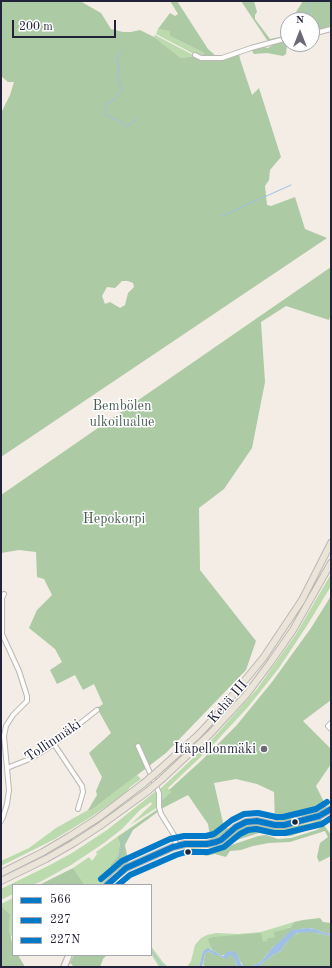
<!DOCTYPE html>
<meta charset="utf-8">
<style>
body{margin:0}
#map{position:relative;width:332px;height:968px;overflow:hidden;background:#f3ede5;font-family:"Old Standard TT",serif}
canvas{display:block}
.frame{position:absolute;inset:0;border:2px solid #22223b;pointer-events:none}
.legend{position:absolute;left:12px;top:884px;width:140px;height:72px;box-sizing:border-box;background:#fff;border:1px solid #a7a7b1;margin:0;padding:5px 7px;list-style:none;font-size:12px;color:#22223b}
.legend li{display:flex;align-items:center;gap:8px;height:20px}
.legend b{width:20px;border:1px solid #a7a7b1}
.north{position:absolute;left:280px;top:12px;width:40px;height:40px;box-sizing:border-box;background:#fff;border:1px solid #a7a7b1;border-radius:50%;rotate:0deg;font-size:11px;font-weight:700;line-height:16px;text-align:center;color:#22223b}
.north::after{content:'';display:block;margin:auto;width:14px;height:18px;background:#6b6976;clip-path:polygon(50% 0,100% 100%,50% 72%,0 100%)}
.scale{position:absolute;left:12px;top:20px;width:104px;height:18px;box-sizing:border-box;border:2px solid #22223b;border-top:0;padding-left:5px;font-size:12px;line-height:14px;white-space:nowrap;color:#22223b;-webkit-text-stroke:3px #fff;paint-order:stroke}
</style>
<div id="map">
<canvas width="332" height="968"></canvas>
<div class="frame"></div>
<ul class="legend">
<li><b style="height:5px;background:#007ac9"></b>566</li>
<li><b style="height:5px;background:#007ac9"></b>227</li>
<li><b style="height:5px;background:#007ac9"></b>227N</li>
</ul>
<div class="north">N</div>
<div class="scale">200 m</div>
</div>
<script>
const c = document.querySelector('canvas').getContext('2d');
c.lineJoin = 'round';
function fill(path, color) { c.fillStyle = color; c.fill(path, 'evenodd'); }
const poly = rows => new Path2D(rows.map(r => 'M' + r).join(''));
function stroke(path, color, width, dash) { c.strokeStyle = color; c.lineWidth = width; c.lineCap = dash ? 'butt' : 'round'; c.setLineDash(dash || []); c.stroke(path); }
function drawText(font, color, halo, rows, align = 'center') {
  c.font = font + ' "Old Standard TT",serif'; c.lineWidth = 3; c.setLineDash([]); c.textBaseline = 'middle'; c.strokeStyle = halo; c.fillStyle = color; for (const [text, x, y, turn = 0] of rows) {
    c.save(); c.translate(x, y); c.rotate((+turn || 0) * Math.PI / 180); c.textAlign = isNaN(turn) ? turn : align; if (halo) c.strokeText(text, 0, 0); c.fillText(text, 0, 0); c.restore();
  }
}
fill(poly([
 [158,29,171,31,170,36,204,53,201,57,196,55,156,34],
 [155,35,195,56,181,58,154,37],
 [331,574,331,586,308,624,279,668,248,707,209,749,168,788,171,792,161,801,159,790,206,746,257,689,296,634],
 [137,775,141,779,130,787,125,794,91,817,55,839,1,866,1,861,29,848,56,828,88,810,90,811],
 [156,791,158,795,158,807,130,825,152,804,151,802,140,810,122,829,104,843,71,865,40,882,32,885,13,885,13,894,1,900,1,889,50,865,72,853,107,830],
 [230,835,231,842,219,847,191,849,190,846,197,845],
 [117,837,120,843,118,856,111,864,108,879,103,885,85,885,73,868,89,857,92,861,97,854,96,852],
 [13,898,13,935,10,937,9,930,10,914,2,907,1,904],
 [294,922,291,927,287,928,322,931,276,944,250,967,210,948,211,949,203,951,199,967,187,967,191,961,195,945,201,938,207,935,216,933,238,934,261,932],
 [151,946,162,961,168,967,159,967,151,954]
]), '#bbdaad');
fill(poly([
 [1,1,80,1,101,13,111,29,123,32,131,32,140,30,154,37,181,58,195,56,202,59,239,53,240,59,252,95,259,88,281,157,270,170,269,180,265,186,267,205,271,206,295,197,305,229,327,238,1,457,1,113,10,95,14,82,8,82,1,76],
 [122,281,128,281,133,283,134,287,128,293,125,305,120,308,110,302,105,304,102,296,107,287,115,288],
 [170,1,177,1,208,49,217,57,201,57,204,53,170,36,170,31,158,29,170,13,175,16,178,14],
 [241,1,254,1,257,12,255,15,255,19,270,39,284,36,288,29,288,37,271,42,267,40],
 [303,1,331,1,331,28,312,33,312,20,291,20],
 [288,40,288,44,290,44,287,45,286,54,283,56,267,53,254,54,253,53,252,49,263,47,268,48,274,44],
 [331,267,331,314,329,320,286,306,261,322,265,382,252,448,224,489,199,508,200,570,256,641,246,670,166,753,90,811,88,810,97,795,96,791,102,777,89,753,111,733,97,708,103,704,94,684,83,690,75,675,57,684,50,670,62,662,55,649,29,628,37,610,52,595,44,579,37,577,36,552,19,550,1,553,1,495],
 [331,596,331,700,303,721,330,748,331,747,331,764,316,786,328,810,320,813,302,817,302,816,290,819,290,821,286,822,275,822,274,792,257,784,236,779,214,783,224,827,230,829,219,838,211,842,208,824,188,795,161,809,161,801,171,792,169,790,202,760,236,726,272,682,311,628],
 [158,809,159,811,133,830,125,845,129,865,118,871,108,879,111,864,118,856,120,843,117,837],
 [321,819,323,821,318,826,291,836,280,836,266,833,259,833,231,842,230,835,239,828,246,824,255,823,300,823,301,825,310,823],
 [324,825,331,835,331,856,319,862,317,857,320,843,328,837,325,831,290,842,269,843,253,846,241,850,230,851,226,857,215,854,206,856,199,853,180,856,179,853,220,849,258,836,266,835,278,839,291,838,317,830],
 [73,868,85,885,41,884],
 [1,906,10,914,9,930,13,947,13,955,18,955,25,967,1,967],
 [320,918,323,922,331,923,331,934,322,932,315,929,307,928,292,930,272,948,261,962,250,967,243,966,237,954,225,953,225,955,221,955,212,950,208,939,213,937,261,933,263,942,267,941,268,938,271,938,275,937,274,932,283,930,291,927,294,922,303,920],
 [307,931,331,936,331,967,258,967,273,955,281,951,285,944,294,935],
 [209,951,214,955,218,955,224,958,229,957,229,955,231,955,235,960,237,966,240,967,207,967,203,965,205,954],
 [74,955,107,955,103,959,100,967,74,967,70,963]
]), '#accaa4');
fill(poly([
 [307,928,315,929,322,932,331,934,331,936,312,932,296,933,285,944,281,951,273,955,258,967,250,967,261,962,272,948,292,930],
 [208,948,223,956,225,955,226,952,233,951,237,954,241,964,244,967,237,966,235,960,231,955,229,955,228,958,226,959,218,955,214,955,209,951,205,954,202,967,199,967,203,951]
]), '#9fbfe5');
stroke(poly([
 [309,1,309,20],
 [123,50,117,56,119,69,118,80,122,89,121,92,117,96,116,99,106,104,106,115,124,123,127,127,138,118],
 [222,216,291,185],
 [110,877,110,872,116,864,122,850,122,840,132,831],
 [151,950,163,967]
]), '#9fbfe5', 1);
const minor = poly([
 [312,34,331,29],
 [195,55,201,58,222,58,251,48,288,38],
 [331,723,328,726,331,729],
 [54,744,82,786,83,792,78,809],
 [138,746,159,793,159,807,161,814,174,835,176,846],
 [7,768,32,758,54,744,97,710],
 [1,821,3,817,7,804,9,790,4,736,6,726,13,715,27,701,27,696,19,671,2,634,2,598,4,594]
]);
const secondary = poly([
 [107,885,117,875,126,868,173,847,185,844,207,844,216,842,221,840,236,827,246,822,257,821,275,825,284,825,319,816,331,809],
 [64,967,69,955]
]);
const trunk = poly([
 [158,771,198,735,215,717,264,657,302,600,331,543],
 [162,779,210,734,246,695,270,663,293,630,331,563],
 [1,873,43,852,70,836,98,818,144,783],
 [1,881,46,859,74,843,100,826,148,791]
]);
stroke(minor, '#bab7b4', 6);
stroke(secondary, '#bab7b4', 8);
stroke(trunk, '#bab7b4', 8);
stroke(minor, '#fdfcfb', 4);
stroke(secondary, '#f6f2ed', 5.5);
stroke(trunk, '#ebe4d8', 6);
const trunkBridge = poly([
 [144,783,158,771],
 [148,791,162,779]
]);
stroke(trunkBridge, '#bab7b4', 8, []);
stroke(trunkBridge, '#ebe4d8', 6);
stroke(poly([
 [107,885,126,868,173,847,185,844,207,844,216,842,221,840,236,827,246,822,257,821,275,825,284,825,319,816,331,809]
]), '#007ac9', 6);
stroke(poly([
 [118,885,130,875,176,855,186,852,208,852,224,847,240,834,248,830,256,829,274,833,285,833,322,824,331,818]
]), '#007ac9', 6);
stroke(poly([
 [101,879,122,861,170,839,184,836,206,836,214,834,232,820,244,814,258,813,276,817,283,817,316,809,327,802]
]), '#007ac9', 6);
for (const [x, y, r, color] of [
 [264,749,4,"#6b6976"],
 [295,822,3.5,"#22223b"],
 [188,852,3.5,"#22223b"]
]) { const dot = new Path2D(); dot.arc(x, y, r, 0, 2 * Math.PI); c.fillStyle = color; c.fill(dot); stroke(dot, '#fff', 1.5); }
drawText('14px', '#485d53', '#fff', [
 ["Bembölen",122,406],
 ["ulkoilualue",122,422],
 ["Hepokorpi",114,519]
]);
drawText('14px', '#22223b', '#fff', [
 ["Kehä III",228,702,-49],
 ["Tollinmäki",53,741,-34]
]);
drawText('14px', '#22223b', '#fff', [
 ["Itäpellonmäki",256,749]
], 'right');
</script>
